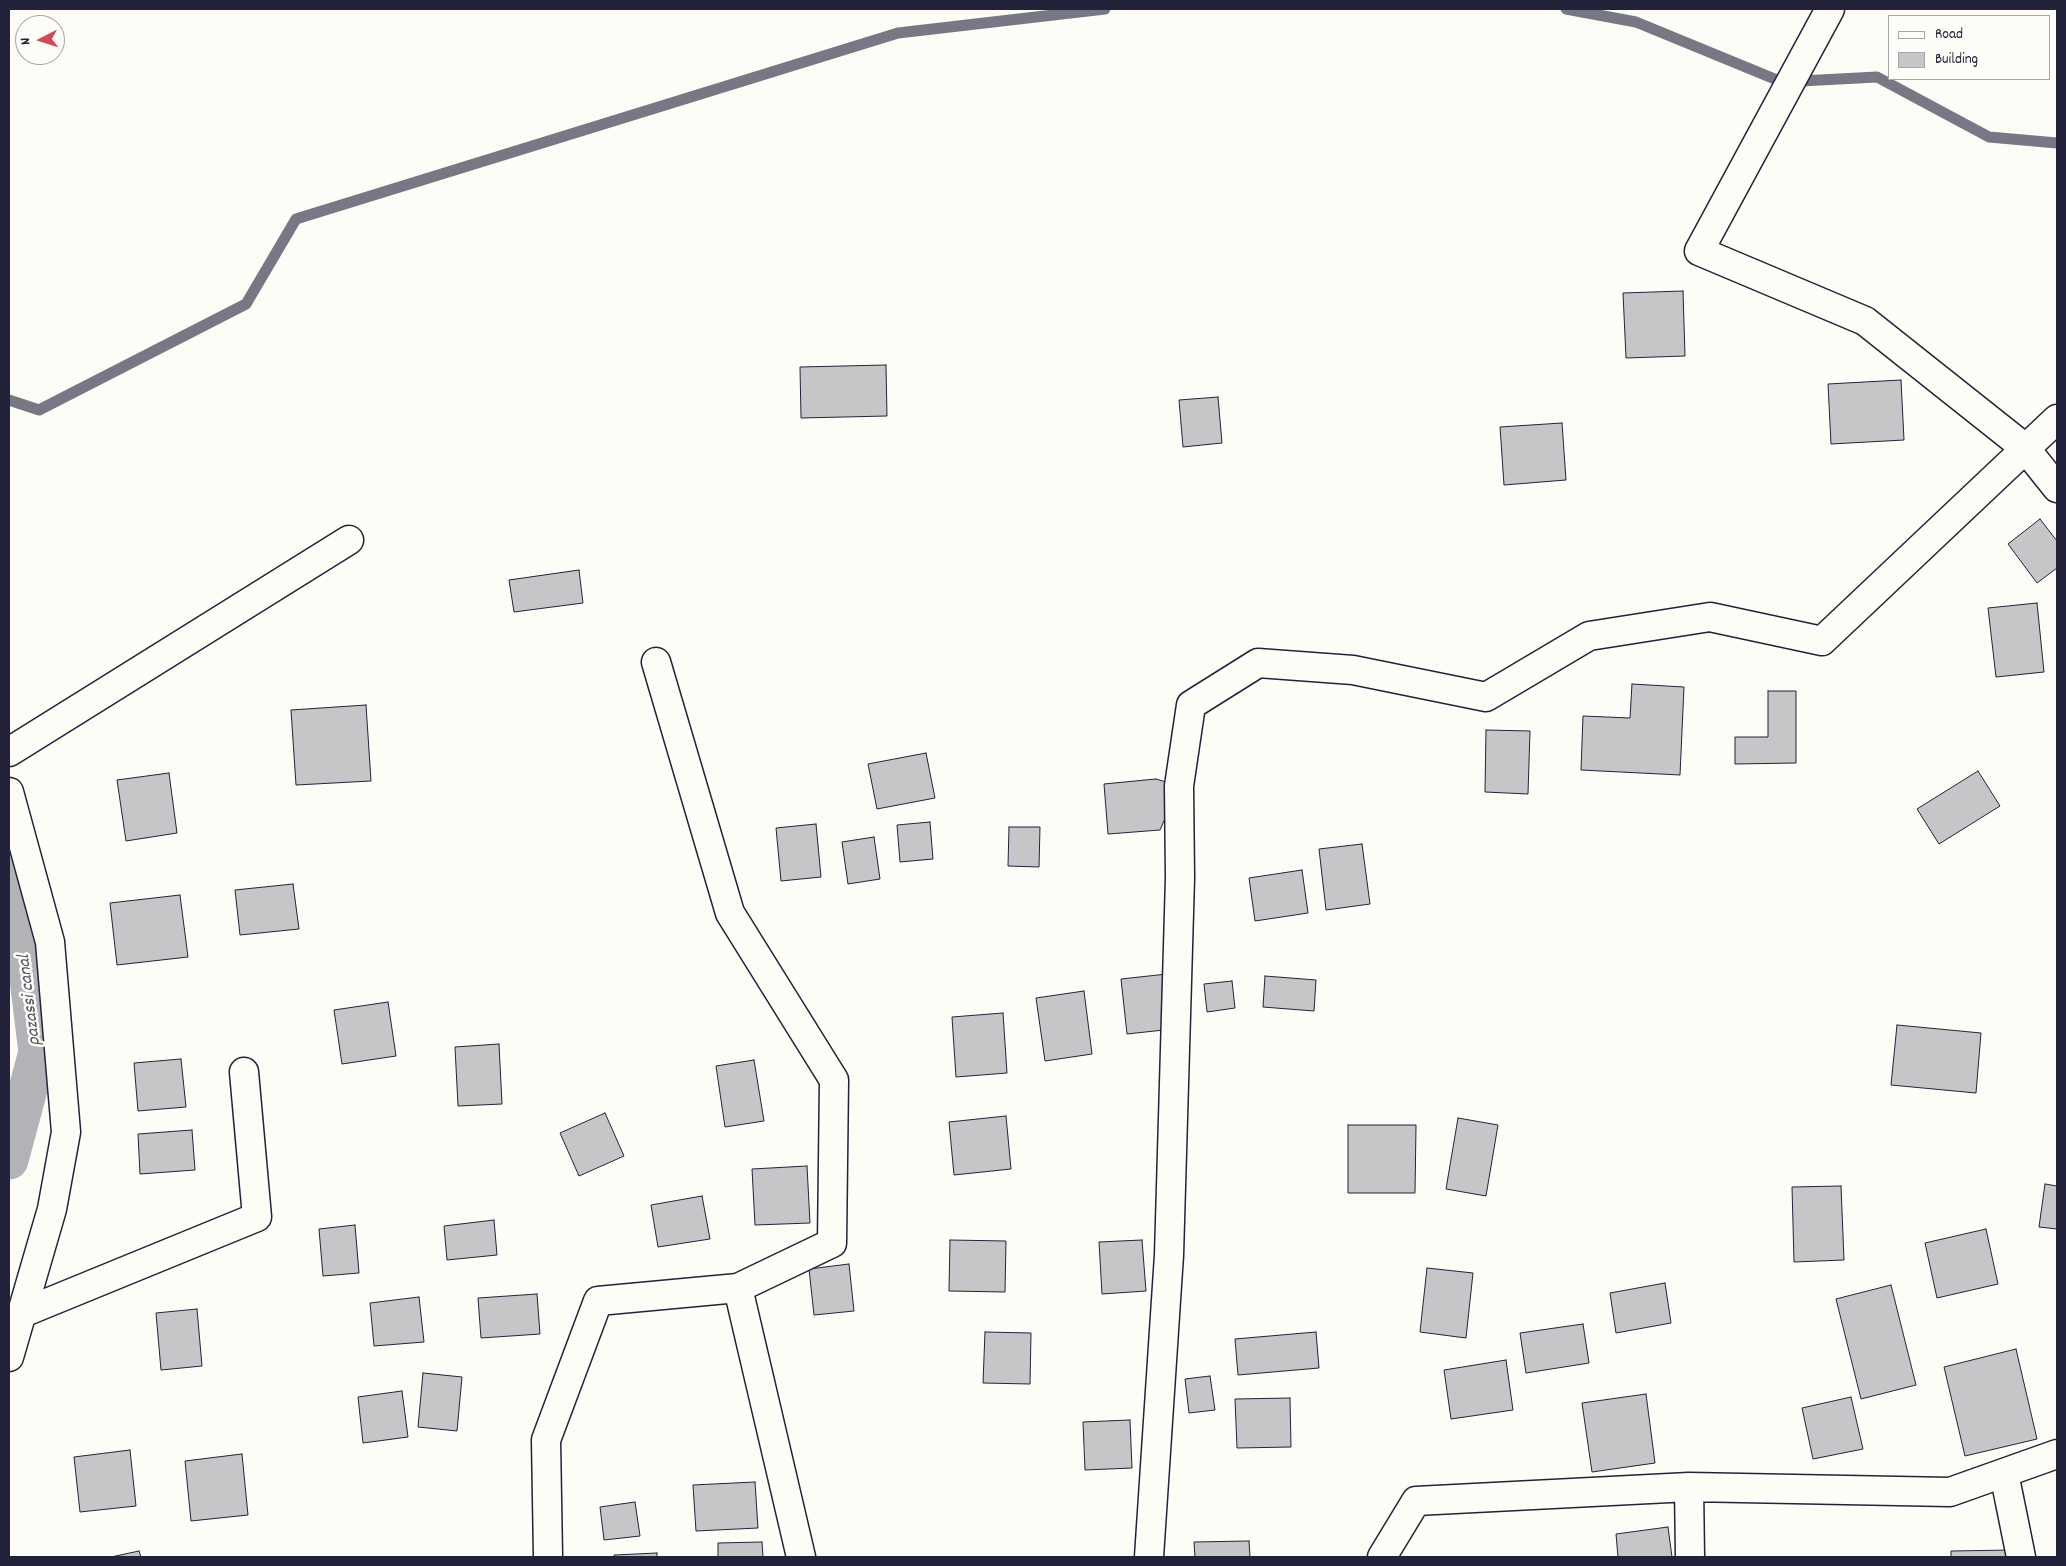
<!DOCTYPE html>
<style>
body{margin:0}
#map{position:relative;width:2066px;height:1566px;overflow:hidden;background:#fdfcf7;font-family:Dekko,sans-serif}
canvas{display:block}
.frame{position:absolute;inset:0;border:10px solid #22223b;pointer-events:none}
.legend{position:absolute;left:1888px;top:15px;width:162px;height:65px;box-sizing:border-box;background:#fdfcf7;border:1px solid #a5a5ac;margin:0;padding:6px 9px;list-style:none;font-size:15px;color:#22223b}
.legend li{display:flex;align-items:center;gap:10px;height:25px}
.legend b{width:25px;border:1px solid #a5a5ac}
.north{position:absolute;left:15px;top:15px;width:50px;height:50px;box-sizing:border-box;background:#fdfcf7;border:1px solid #a5a5ac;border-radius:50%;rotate:265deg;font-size:14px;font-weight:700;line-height:20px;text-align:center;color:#22223b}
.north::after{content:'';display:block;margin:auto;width:18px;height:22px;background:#d1495b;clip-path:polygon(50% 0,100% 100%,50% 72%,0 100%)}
</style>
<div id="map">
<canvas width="2066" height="1566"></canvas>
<div class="frame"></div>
<ul class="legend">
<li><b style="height:6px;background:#fdfcf7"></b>Road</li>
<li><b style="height:14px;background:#c6c6c8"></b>Building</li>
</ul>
<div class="north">N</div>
</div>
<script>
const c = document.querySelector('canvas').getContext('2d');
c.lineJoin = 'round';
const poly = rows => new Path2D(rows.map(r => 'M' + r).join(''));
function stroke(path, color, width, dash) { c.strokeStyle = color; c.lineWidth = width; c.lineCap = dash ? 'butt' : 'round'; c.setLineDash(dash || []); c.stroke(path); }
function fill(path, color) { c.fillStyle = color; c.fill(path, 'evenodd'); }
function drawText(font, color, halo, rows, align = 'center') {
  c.font = font + ' Dekko,sans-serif'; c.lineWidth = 5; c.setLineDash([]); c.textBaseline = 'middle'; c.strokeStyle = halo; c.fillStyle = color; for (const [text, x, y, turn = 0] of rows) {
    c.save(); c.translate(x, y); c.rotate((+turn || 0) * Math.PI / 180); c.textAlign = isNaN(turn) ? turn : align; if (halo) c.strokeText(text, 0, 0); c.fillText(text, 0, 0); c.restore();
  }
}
stroke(poly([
 [1566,9,1636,22,1782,82,1877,77,1989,137,2057,143],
 [9,400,39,410,246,304,296,219,898,33,1105,9]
]), '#787885', 11);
stroke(poly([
 [9,867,18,890,38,1052,9,1160]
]), '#b2b2b7', 39);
const building = poly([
 [1683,291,1685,356,1626,358,1623,293,1683,291],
 [886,365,887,416,801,418,800,367,886,365],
 [1901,380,1904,440,1831,444,1828,384,1901,380],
 [1218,397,1222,443,1183,447,1179,400,1218,397],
 [1562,423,1566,480,1504,485,1500,427,1562,423],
 [2040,519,2057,541,2057,568,2037,583,2008,544,2040,519],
 [579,570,583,603,514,612,509,580,579,570],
 [2037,603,2044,672,1996,677,1988,608,2037,603],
 [1632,684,1684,687,1680,775,1581,770,1583,716,1630,718,1632,684],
 [1768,691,1796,691,1796,763,1735,764,1735,737,1768,737,1768,691],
 [366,705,371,781,296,785,291,710,366,705],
 [1486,730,1530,731,1528,794,1485,792,1486,730],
 [926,753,935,798,877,809,868,764,926,753],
 [1978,771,2000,806,1939,844,1917,809,1978,771],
 [169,773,177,833,126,841,117,780,169,773],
 [1156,779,1179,786,1160,830,1108,834,1104,784,1156,779],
 [930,822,933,859,900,862,897,825,930,822],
 [816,824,821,877,781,881,776,828,816,824],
 [1009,827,1040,827,1039,867,1008,866,1009,827],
 [874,837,880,879,848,884,842,842,874,837],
 [1362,844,1370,904,1326,910,1319,849,1362,844],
 [1302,870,1308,913,1255,921,1249,878,1302,870],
 [293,884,299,929,240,935,235,890,293,884],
 [180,895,188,957,117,965,110,903,180,895],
 [1167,974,1173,1029,1127,1034,1121,979,1167,974],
 [1265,976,1316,980,1314,1011,1263,1007,1265,976],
 [1232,981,1235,1008,1207,1012,1204,984,1232,981],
 [1084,991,1092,1054,1045,1061,1036,998,1084,991],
 [388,1002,396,1056,342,1064,334,1010,388,1002],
 [1003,1013,1007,1073,956,1077,952,1017,1003,1013],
 [1897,1025,1981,1033,1976,1093,1891,1085,1897,1025],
 [499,1044,502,1104,458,1106,455,1047,499,1044],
 [181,1059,186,1107,138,1111,134,1063,181,1059],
 [754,1060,764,1121,725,1127,716,1066,754,1060],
 [605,1113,624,1156,579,1176,560,1133,605,1113],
 [1006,1116,1011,1169,954,1175,949,1122,1006,1116],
 [1458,1118,1498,1125,1486,1196,1446,1189,1458,1118],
 [1348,1125,1416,1125,1415,1193,1348,1193,1348,1125],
 [192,1130,195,1170,140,1174,138,1134,192,1130],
 [807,1166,810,1223,755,1225,752,1169,807,1166],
 [2045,1184,2057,1186,2057,1229,2039,1227,2045,1184],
 [1841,1186,1844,1260,1794,1262,1792,1187,1841,1186],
 [702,1196,710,1239,658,1247,651,1205,702,1196],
 [494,1220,497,1255,447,1260,444,1226,494,1220],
 [355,1225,359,1273,323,1276,319,1229,355,1225],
 [1986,1229,1998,1284,1937,1298,1925,1243,1986,1229],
 [950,1240,1006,1241,1005,1292,949,1291,950,1240],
 [1142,1240,1146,1291,1102,1294,1099,1242,1142,1240],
 [849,1264,854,1311,814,1315,809,1269,849,1264],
 [1427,1268,1473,1273,1466,1338,1420,1332,1427,1268],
 [1665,1283,1671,1323,1616,1333,1610,1293,1665,1283],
 [1891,1285,1916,1385,1861,1399,1836,1299,1891,1285],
 [537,1294,540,1334,481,1338,478,1298,537,1294],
 [419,1297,424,1342,374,1346,370,1303,419,1297],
 [197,1309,202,1366,161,1370,156,1313,197,1309],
 [1583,1324,1589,1363,1526,1373,1520,1333,1583,1324],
 [985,1332,1031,1333,1030,1384,983,1383,985,1332],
 [1316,1332,1319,1368,1238,1375,1235,1339,1316,1332],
 [2016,1349,2037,1439,1965,1456,1944,1367,2016,1349],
 [1506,1360,1513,1410,1451,1419,1444,1370,1506,1360],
 [423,1373,462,1377,457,1431,418,1427,423,1373],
 [1210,1376,1215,1410,1189,1413,1185,1379,1210,1376],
 [402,1391,408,1437,363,1443,358,1397,402,1391],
 [1646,1394,1655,1463,1592,1472,1582,1403,1646,1394],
 [1851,1397,1863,1449,1813,1459,1802,1408,1851,1397],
 [1290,1398,1291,1447,1237,1448,1235,1399,1290,1398],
 [1130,1420,1132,1468,1085,1470,1083,1422,1130,1420],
 [130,1450,136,1506,80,1512,74,1457,130,1450],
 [242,1454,248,1515,191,1521,185,1461,242,1454],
 [755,1482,758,1528,696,1531,693,1485,755,1482],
 [635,1502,640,1536,604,1540,600,1507,635,1502],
 [1668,1527,1672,1557,1618,1557,1616,1534,1668,1527],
 [1249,1541,1250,1557,1195,1557,1194,1542,1249,1541],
 [762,1542,763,1557,718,1557,718,1543,762,1542],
 [2011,1550,2011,1557,1951,1557,1951,1551,2011,1550],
 [139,1551,141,1557,111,1557,139,1551],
 [657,1553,657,1557,614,1557,614,1555,657,1553]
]);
fill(building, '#c6c6c8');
stroke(building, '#22223b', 1);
const minor = poly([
 [1830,9,1699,251,1865,321,2025,448,2057,488],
 [656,662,730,913,834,1080,832,1243,738,1288,801,1557],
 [9,752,349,540],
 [9,792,50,942,66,1132,52,1209,9,1357],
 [20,1314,257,1217,244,1072],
 [2004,1473,2021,1557],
 [1689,1487,1690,1557],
 [548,1557,546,1440,598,1301,738,1288],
 [1149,1557,1169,1255,1180,878,1179,786,1191,705,1258,663,1353,670,1486,697,1589,636,1710,617,1822,641,2057,419],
 [1382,1557,1416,1501,1689,1487,1950,1492,2057,1454]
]);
stroke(minor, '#22223b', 31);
stroke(minor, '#fdfcf7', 28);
drawText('italic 18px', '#545466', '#fdfcf7', [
 ["pazassi canal",31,1000,-97]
]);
</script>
